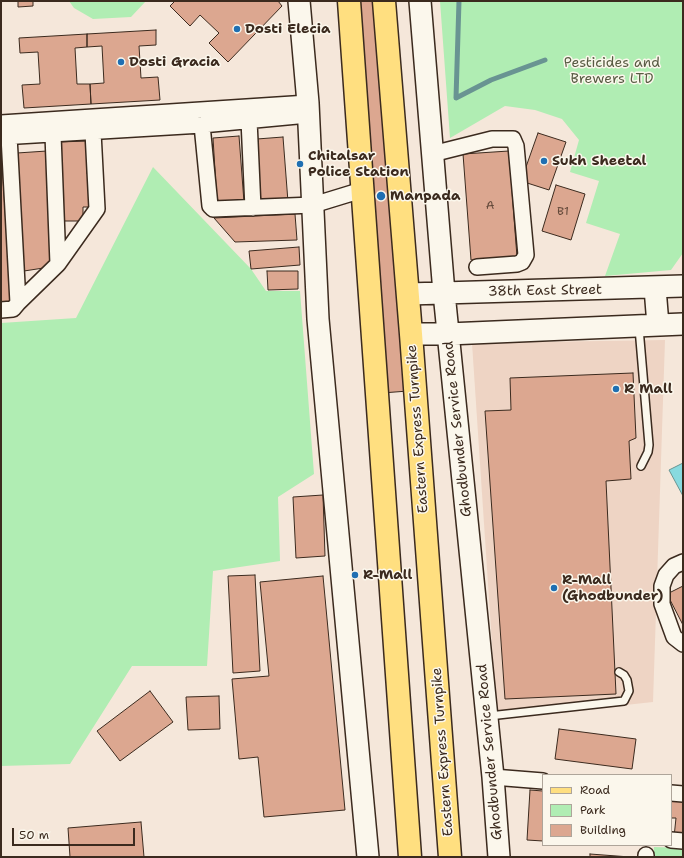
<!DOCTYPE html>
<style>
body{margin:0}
#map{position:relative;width:684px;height:858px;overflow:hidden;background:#f5e7da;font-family:"Shantell Sans",sans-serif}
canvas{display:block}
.frame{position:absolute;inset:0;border:2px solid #3b2a1e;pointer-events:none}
.legend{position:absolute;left:542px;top:774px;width:130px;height:72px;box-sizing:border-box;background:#fbf7ec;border:1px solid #aea59a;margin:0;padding:5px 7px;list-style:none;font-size:12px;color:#3b2a1e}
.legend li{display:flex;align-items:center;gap:8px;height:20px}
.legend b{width:20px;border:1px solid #aea59a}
.scale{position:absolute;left:12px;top:828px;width:123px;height:18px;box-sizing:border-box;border:2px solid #3b2a1e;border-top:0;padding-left:5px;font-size:12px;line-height:14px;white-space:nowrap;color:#3b2a1e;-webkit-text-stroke:3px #fbf7ec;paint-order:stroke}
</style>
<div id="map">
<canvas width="684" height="858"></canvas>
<div class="frame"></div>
<ul class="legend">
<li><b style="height:5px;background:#ffdf80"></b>Road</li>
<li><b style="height:11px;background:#b0edb3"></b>Park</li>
<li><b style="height:11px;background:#dca790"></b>Building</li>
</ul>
<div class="scale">50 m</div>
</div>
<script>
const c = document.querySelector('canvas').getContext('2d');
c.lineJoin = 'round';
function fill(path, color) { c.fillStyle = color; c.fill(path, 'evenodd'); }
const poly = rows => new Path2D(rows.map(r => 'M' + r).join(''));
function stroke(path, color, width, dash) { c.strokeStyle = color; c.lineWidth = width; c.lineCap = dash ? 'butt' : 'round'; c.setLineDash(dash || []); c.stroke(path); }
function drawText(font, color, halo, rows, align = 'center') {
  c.font = font + ' "Shantell Sans",sans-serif'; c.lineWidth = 3; c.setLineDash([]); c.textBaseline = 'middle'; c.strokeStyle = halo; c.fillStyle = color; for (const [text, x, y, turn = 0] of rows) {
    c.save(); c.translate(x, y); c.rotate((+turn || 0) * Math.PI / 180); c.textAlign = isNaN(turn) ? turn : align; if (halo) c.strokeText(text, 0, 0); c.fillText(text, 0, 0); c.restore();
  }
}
fill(poly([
 [665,340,653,702,497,719,472,343]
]), '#eed4c4');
fill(poly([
 [69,1,146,1,131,17,93,19,74,8],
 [440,1,683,1,683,253,671,270,605,276,620,234,586,223,599,181,570,172,579,140,562,119,535,110,505,106,450,138],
 [153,167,251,269,266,291,300,291,314,474,278,497,280,561,213,571,207,666,132,666,70,764,1,766,1,323,76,318],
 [654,847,683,848,683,857,653,857]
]), '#b0edb3');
const water = poly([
 [683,463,683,496,669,470,683,463]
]);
fill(water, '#88dadf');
stroke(water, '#699492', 1);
stroke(poly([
 [459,1,456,98,491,80,545,60]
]), '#699492', 5);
const building = poly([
 [18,1,33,1,33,6,18,7,18,1],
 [175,1,278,1,282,6,228,62,209,43,219,33,200,15,190,26,170,6,175,1],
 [341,1,393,1,421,390,369,394,341,1],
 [156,30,156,45,139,46,141,78,158,77,160,100,91,104,90,84,104,83,102,46,87,47,87,34,156,30],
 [87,34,87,47,75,48,77,84,90,84,91,104,24,108,22,85,40,84,38,52,20,53,19,38,87,34],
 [538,133,566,142,549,190,521,181,538,133],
 [239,136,244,202,217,203,213,138,239,136],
 [283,137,288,202,261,204,257,139,283,137],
 [87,141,87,174,90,174,89,207,83,207,83,221,63,221,59,142,87,141],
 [1,147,11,305,1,306,1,147],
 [47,151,50,267,24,271,17,153,47,151],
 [509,151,517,257,471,260,463,154,509,151],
 [556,185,585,194,571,240,542,231,556,185],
 [295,214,297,240,235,242,214,218,295,214],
 [299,247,300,265,251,269,249,251,299,247],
 [267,271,298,271,298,289,268,290,267,271],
 [633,373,636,438,629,441,631,479,606,481,616,694,505,699,485,411,511,410,510,378,633,373],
 [323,495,325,556,296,558,293,497,323,495],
 [255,575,260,671,233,673,228,576,255,575],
 [323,576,345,810,264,817,258,757,239,759,232,679,269,676,260,582,323,576],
 [683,586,683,625,667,594,683,586],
 [150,691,173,722,120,761,97,731,150,691],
 [219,696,220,729,188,730,186,697,219,696],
 [559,729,636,739,632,769,555,759,559,729],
 [530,790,543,791,543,841,527,840,530,790],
 [671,796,683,797,683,837,674,837,676,818,671,818,671,796],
 [141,822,144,857,70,857,68,828,141,822],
 [590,854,630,857,590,857,590,854]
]);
fill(building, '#dca790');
stroke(building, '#3b2a1e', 1);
const lane = poly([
 [639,328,649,445,648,452,641,466],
 [489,716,624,701,629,691,627,680,624,675,619,672]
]);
const street = poly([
 [249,120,253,208],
 [1,123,308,103],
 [202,125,210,206,213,209,313,205,362,190],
 [53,135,58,264,97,209,93,132],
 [1,137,202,125,308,115],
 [432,154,492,139,513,139,516,146,526,255,522,262,517,264,477,267],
 [18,303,58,264],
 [1,310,13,309,18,303,9,136],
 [683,562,674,566,666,575,662,586,662,604,674,637,683,644],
 [493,777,543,781],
 [671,793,683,794],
 [671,840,683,841],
 [646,857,646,855]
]);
const secondary = poly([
 [299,1,308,103,318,319,368,857],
 [420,1,444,293,493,777,499,857],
 [655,288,658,325],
 [408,294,683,286],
 [411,334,448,334,683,324]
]);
const primary = poly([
 [349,1,410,857],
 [384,1,411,334,450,857]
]);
stroke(lane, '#3b2a1e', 10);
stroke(street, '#3b2a1e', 18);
stroke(secondary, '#3b2a1e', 24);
stroke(primary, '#3b2a1e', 25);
stroke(lane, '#fbf7ec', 7);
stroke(street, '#fbf7ec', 15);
stroke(secondary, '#fbf7ec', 21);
stroke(primary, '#ffdf80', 22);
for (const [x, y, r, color] of [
 [237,29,4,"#1f6fb2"],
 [121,62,4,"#1f6fb2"],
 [544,161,4,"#1f6fb2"],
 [300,164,4,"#1f6fb2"],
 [381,196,5,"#1f6fb2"],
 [616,389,4,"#1f6fb2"],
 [355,575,4,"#1f6fb2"],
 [554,588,4,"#1f6fb2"]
]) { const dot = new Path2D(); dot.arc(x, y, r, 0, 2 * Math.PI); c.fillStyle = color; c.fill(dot); stroke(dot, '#fbf7ec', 1.5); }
drawText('12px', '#63493a', null, [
 ["A",490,206],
 ["B1",563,212]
]);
drawText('bold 14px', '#3b2a1e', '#fbf7ec', [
 ["Dosti Elecia",245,29],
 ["Dosti Gracia",129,62],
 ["Chitalsar",308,156],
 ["Police Station",308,172],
 ["Sukh Sheetal",552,161],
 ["Manpada",390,196],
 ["R Mall",624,389],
 ["R-Mall",363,575],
 ["R-Mall",562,580],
 ["(Ghodbunder)",562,596]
], 'left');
drawText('14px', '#585b43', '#fbf7ec', [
 ["Pesticides and",612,63],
 ["Brewers LTD",612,79]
]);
drawText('14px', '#3b2a1e', '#fbf7ec', [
 ["38th East Street",545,291,-1],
 ["Eastern Express Turnpike",418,429,-94],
 ["Ghodbunder Service Road",458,429,-96],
 ["Eastern Express Turnpike",443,752,-94],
 ["Ghodbunder Service Road",490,752,-95]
]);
</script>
